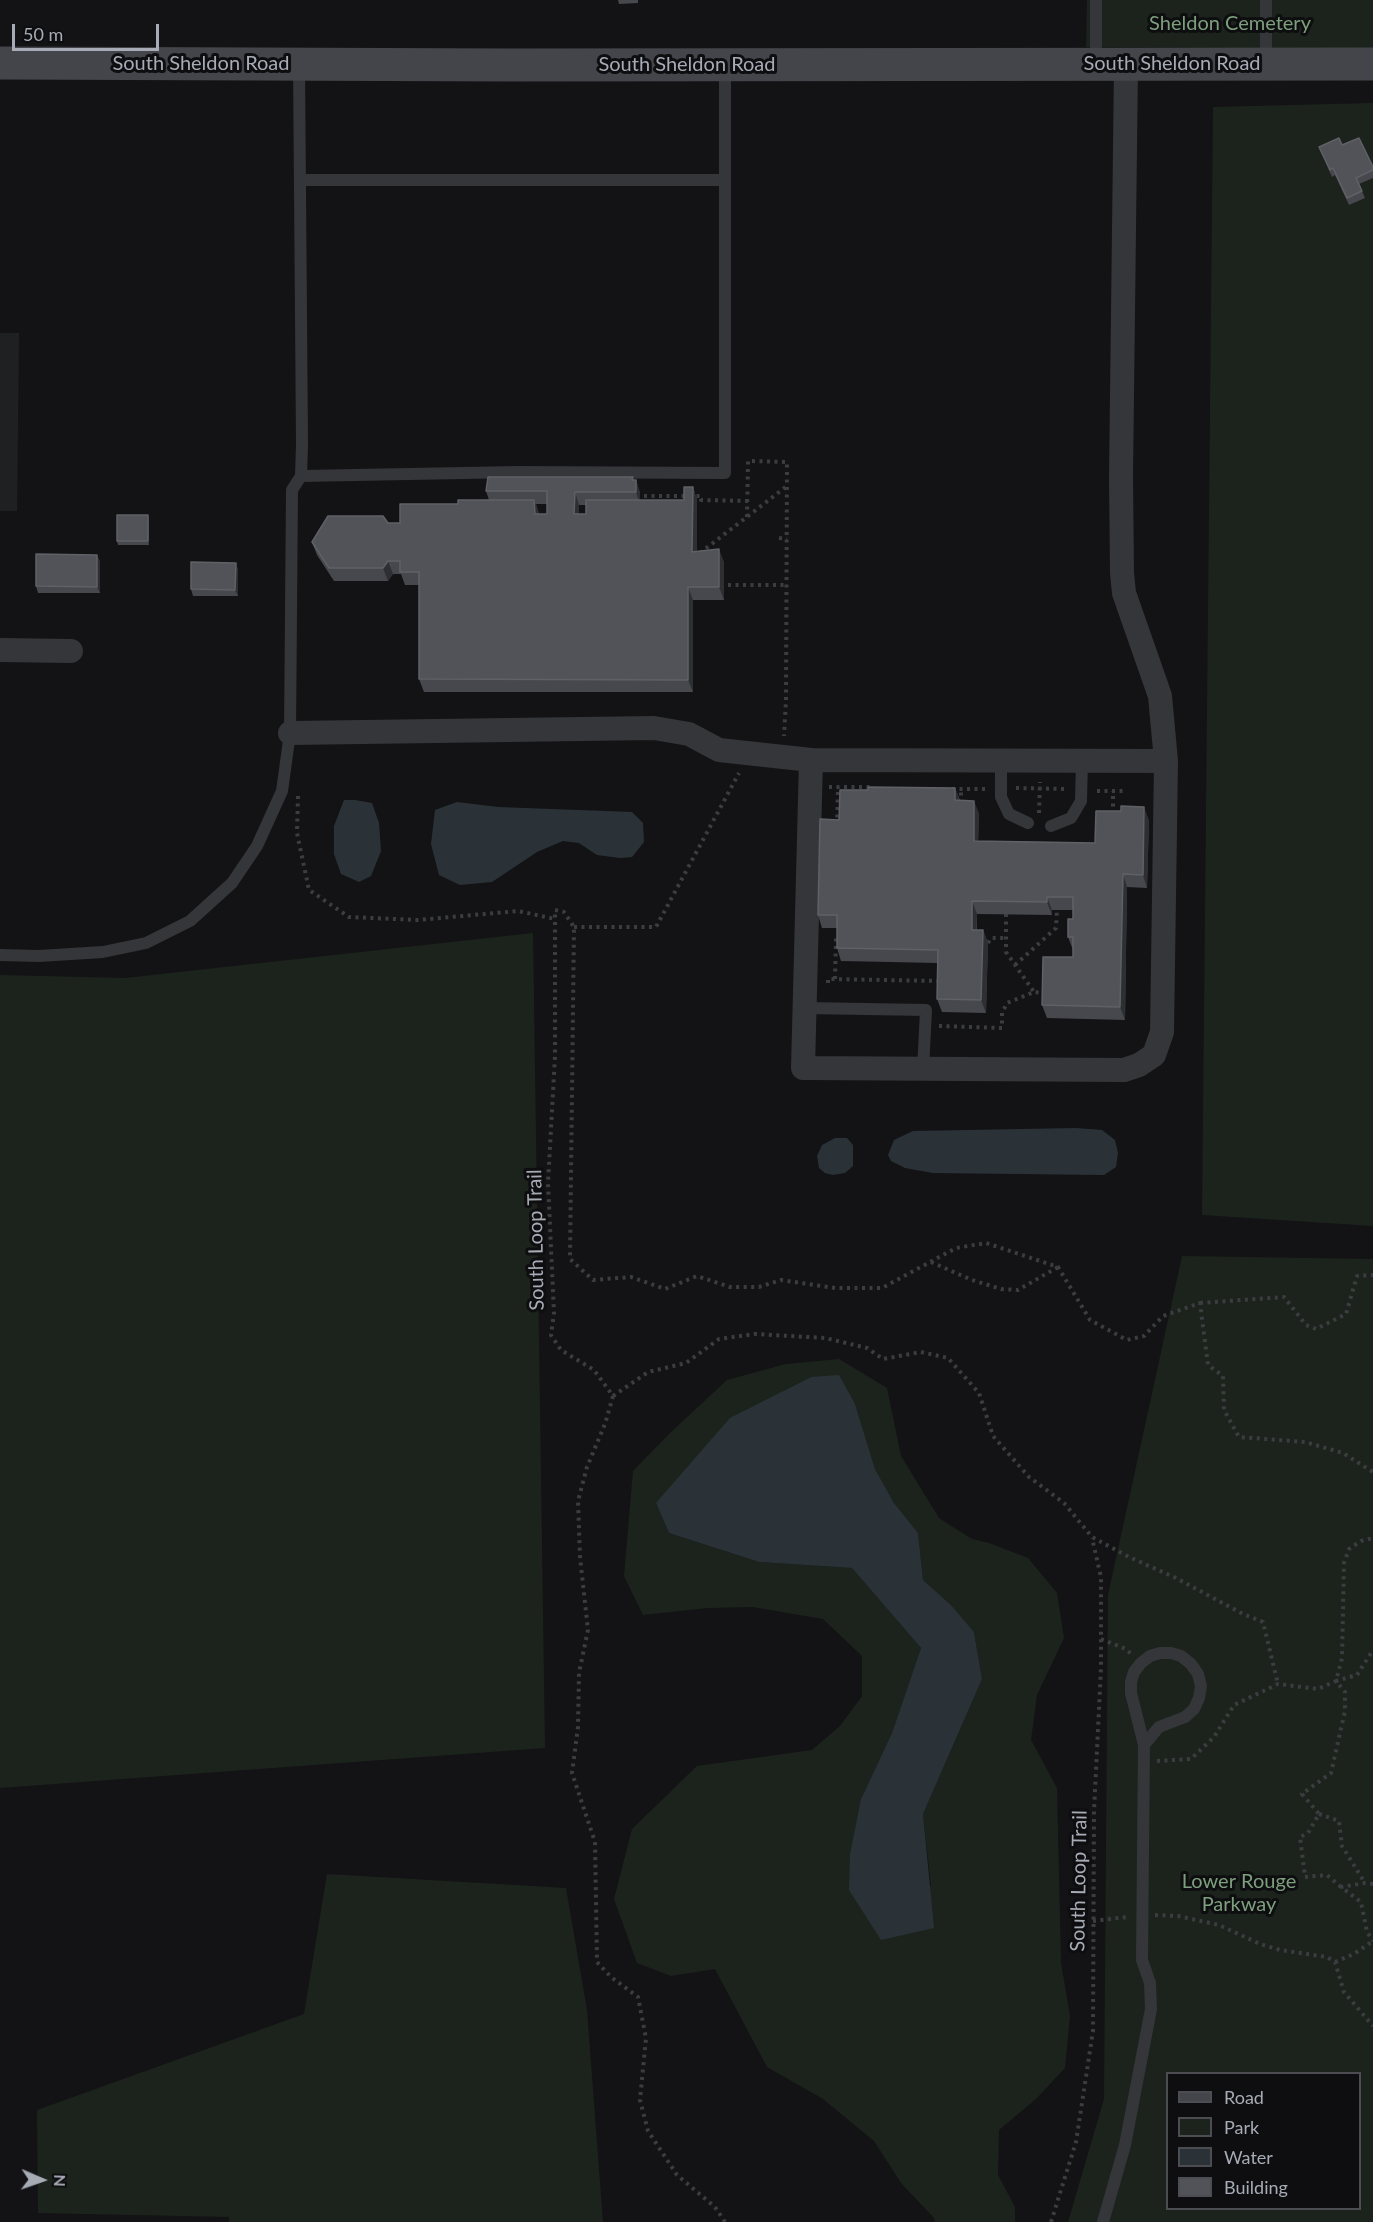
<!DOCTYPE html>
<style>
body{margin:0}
#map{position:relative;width:1373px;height:2222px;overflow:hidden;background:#131315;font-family:Lato,sans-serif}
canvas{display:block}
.legend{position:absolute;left:1166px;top:2072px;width:195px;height:138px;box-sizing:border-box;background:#0e0e10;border:2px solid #4b4d52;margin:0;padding:8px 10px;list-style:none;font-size:18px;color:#a6abb5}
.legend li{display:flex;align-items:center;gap:12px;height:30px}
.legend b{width:30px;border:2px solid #4b4d52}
.north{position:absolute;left:12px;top:2150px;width:60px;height:60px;-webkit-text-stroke:4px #0e0e10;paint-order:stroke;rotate:92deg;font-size:16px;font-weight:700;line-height:24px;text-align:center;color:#a6abb5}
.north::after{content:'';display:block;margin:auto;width:21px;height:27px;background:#a6abb5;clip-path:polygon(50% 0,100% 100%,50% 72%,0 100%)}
.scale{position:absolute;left:12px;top:24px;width:147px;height:27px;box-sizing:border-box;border:3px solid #a6abb5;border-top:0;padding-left:8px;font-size:18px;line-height:21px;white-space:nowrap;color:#a6abb5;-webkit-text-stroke:4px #0e0e10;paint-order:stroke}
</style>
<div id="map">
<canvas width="1373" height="2222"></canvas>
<ul class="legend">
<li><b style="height:8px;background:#43454a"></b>Road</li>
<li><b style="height:16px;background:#1c231c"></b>Park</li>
<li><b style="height:16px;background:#2a3238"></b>Water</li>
<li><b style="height:16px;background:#515358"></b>Building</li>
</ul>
<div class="north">N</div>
<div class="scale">50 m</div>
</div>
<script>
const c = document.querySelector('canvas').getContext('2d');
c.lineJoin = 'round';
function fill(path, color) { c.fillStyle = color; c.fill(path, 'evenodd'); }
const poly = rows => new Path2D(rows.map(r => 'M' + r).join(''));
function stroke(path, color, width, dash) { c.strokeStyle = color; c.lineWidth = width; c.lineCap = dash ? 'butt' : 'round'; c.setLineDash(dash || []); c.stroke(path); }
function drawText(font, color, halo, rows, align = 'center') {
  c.font = font + ' Lato,sans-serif'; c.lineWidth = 6; c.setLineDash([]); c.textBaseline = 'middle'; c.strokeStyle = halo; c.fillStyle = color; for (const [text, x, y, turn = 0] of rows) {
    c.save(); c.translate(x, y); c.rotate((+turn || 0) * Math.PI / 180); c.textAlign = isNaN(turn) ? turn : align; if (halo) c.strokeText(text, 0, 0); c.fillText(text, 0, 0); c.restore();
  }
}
fill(poly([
 [0,333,19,333,17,511,0,511]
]), '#1f2022');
fill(poly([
 [1087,0,1373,0,1373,49,1086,47],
 [1373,103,1373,1226,1202,1215,1213,107],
 [533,933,545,1748,0,1788,0,975,125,978],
 [1182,1256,1373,1259,1373,2222,1068,2222,1104,2099,1108,1595],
 [1168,2074,1360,2074,1360,2208,1168,2208],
 [839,1359,887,1388,901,1456,939,1518,972,1539,989,1543,1028,1558,1057,1593,1064,1638,1037,1695,1031,1740,1057,1788,1061,1963,1070,2016,1065,2068,1037,2098,999,2130,998,2175,1015,2207,1015,2222,935,2222,934,2218,901,2183,874,2141,823,2099,767,2067,715,1969,671,1976,637,1963,614,1899,632,1829,697,1766,812,1750,840,1726,862,1696,862,1656,823,1619,753,1607,708,1608,643,1615,624,1576,633,1471,670,1433,727,1380,786,1364],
 [811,1377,855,1404,875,1469,894,1503,918,1533,923,1580,951,1605,974,1632,982,1679,923,1814,931,1887,861,1799,892,1733,921,1648,852,1568,759,1562,669,1533,656,1503,785,1390],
 [327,1874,566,1888,587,2010,603,2222,229,2222,229,2217,38,2213,37,2110,304,2014]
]), '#1c231c');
fill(poly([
 [344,800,355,800,372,803,379,823,381,851,371,876,359,882,341,874,334,854,334,826],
 [457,802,498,807,632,812,643,823,644,842,632,857,620,858,597,855,579,843,563,841,537,852,492,882,460,885,439,875,431,844,435,810],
 [1076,1128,1102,1130,1115,1140,1118,1153,1116,1167,1104,1175,933,1173,905,1168,891,1161,888,1155,894,1140,913,1131],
 [835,1138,847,1138,853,1145,853,1166,845,1173,833,1175,825,1173,819,1168,817,1156,822,1145],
 [839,1375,855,1404,875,1469,894,1503,918,1533,923,1580,951,1605,974,1632,982,1679,923,1814,934,1928,881,1940,849,1890,850,1855,861,1799,892,1733,921,1648,852,1568,759,1562,669,1533,656,1503,730,1418,811,1377]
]), '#2a3238');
stroke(poly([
 [644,496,701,496,701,500,748,501],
 [747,517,748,461,787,462,786,700,784,736],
 [779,538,787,539],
 [700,553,787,486],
 [728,585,787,585],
 [829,787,873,787],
 [1016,788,1067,789],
 [952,789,987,789],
 [1097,791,1126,791],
 [298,796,297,833,309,890,349,917,418,920,518,911,555,919],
 [961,803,961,789],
 [1039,813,1040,782],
 [1113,814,1113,791],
 [837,825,838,787],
 [1006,914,1006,952,1034,992],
 [574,927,656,927,739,773],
 [988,943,991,938,1006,938],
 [1015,965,1056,928,1057,910],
 [835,979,836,937,841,936],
 [828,983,828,979,940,981],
 [939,1026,1002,1028,1002,1013,1007,1003,1034,992,1046,993],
 [931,1262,972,1280,1001,1289,1018,1290,1058,1267],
 [1200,1303,1284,1297,1306,1325,1316,1329,1346,1314,1357,1276,1373,1275],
 [613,1396,648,1372,686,1363,719,1339,755,1334,825,1338,867,1348,883,1359,921,1352,948,1358,979,1393,993,1436,1029,1477,1064,1503,1092,1537,1129,1557,1176,1578,1243,1614,1263,1622,1278,1684],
 [1101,1639,1126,1649,1131,1654],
 [1157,1761,1191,1759,1214,1737,1234,1705,1278,1684,1318,1689,1336,1681,1342,1658,1344,1563,1349,1549,1361,1541,1373,1538],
 [1319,1814,1339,1821,1342,1846,1365,1883],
 [1373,1884,1365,1883,1341,1887,1361,1902,1367,1932,1373,1941],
 [1341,1887,1327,1875,1305,1877,1300,1837,1308,1833,1319,1814,1302,1794,1331,1773,1345,1711,1345,1692,1336,1681,1357,1675,1373,1650],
 [1155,1915,1178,1916,1219,1925,1260,1944,1280,1950,1327,1957,1335,1962,1344,1992,1373,2026],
 [1093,1921,1127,1917],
 [1335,1962,1354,1954,1373,1941],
 [725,2222,715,2207,677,2175,648,2131,640,2100,646,2038,638,1997,611,1977,597,1962,595,1842,572,1773,578,1727,579,1673,588,1630,580,1557,578,1501,587,1467,605,1424,613,1396,594,1370,561,1350,551,1335,554,1313,548,1183,555,1056,555,910,564,912,574,927,570,1259,593,1280,631,1277,665,1289,697,1276,730,1287,759,1287,781,1280,835,1288,882,1288,956,1248,986,1243,1058,1267,1090,1320,1127,1340,1144,1336,1163,1316,1200,1303,1208,1365,1223,1376,1224,1410,1239,1437,1305,1442,1343,1453,1373,1472],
 [1051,2222,1076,2142,1093,2031,1094,1811,1101,1668,1101,1577,1092,1538]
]), '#3b3d41', 4, [3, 4.5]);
stroke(poly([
 [1266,0,1266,62],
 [1096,62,1096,0],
 [300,180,725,180],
 [301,476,517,472,725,473,725,67],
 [1001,760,1001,797,1009,814,1028,823],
 [1051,826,1071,818,1081,801,1082,760],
 [0,955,39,956,103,952,146,943,190,921,232,883,257,846,282,791,290,733,292,490,301,476,302,445,299,64],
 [805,1008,926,1010,923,1070],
 [1160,1653,1171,1653,1181,1656,1191,1664,1198,1674,1201,1686,1199,1698,1194,1709,1185,1717,1159,1727,1144,1745,1131,1693,1131,1682,1134,1672,1141,1663,1150,1656,1160,1653],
 [1103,2222,1125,2145,1151,2009,1150,1983,1142,1960,1144,1745]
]), '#35363a', 12);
stroke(poly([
 [0,650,71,651],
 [290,733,654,728,689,734,719,750,811,760,803,1068,1124,1070,1139,1065,1154,1055,1162,1032,1166,761,1160,696,1124,593,1122,573,1121,477,1126,64],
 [811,760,1166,761]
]), '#35363a', 24);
stroke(poly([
 [0,63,511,65,1373,64]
]), '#43454a', 33);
fill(poly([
 [618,0,638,0,638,3,619,4],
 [1342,145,1373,167,1373,178,1359,184,1365,198,1349,205,1335,175,1332,177,1319,147],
 [636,480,640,493,640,500,684,500,693,487,697,500,697,551,724,562,724,600,693,600,693,692,424,692,419,679,419,585,405,585,401,574,393,574,388,581,334,581,317,555,312,542,388,523,400,523,489,500,486,491],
 [536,504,547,504,547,514,539,514],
 [579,505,586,505,586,514,579,514],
 [149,518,149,545,118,545,117,541],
 [100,561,100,593,38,593,36,586],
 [238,569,238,596,193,596,191,589],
 [955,788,960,800,979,813,978,841,1095,843,1149,820,1147,888,1127,887,1125,1020,1047,1018,1042,1005,1073,957,1073,950,1068,937,1073,919,1073,910,1052,910,1052,915,977,914,977,930,983,930,988,943,986,1013,942,1012,937,999,938,963,841,961,837,948,837,928,822,928,818,915,868,790]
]), '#47484d');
fill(poly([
 [633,477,636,485,636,480,640,493,640,505,636,492,632,480],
 [693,487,697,500,697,564,692,552],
 [575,492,579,505,579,527,574,514],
 [534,500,539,513,539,527,535,514],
 [148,515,149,518,149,545,148,541],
 [719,549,724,562,724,600,719,587],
 [97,555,100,561,100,593,97,587],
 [388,561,393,574,388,581,383,568],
 [236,563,238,569,238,596,235,590],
 [688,587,693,600,693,692,688,680],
 [955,788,960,801,955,800],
 [974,801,979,813,978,853,974,841],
 [1144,807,1149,820,1147,888,1143,875],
 [1123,874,1127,887,1125,1020,1120,1007],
 [1047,897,1052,910,1052,915,1047,902],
 [972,901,977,914,976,943,972,930],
 [983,930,988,943,986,1013,981,1000]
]), '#2e2f32');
const building = poly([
 [1339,138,1342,145,1359,138,1373,167,1373,170,1356,178,1362,191,1347,198,1333,168,1330,170,1319,147,1339,138],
 [488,477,633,477,632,480,636,480,636,492,575,492,574,514,586,514,586,500,684,500,684,487,693,487,692,552,719,549,719,587,688,587,688,680,419,679,419,572,400,572,400,561,388,561,383,568,329,568,312,542,328,516,383,516,388,523,400,523,400,504,458,504,458,500,534,500,535,514,547,514,547,491,486,491,488,477],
 [117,515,148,515,148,541,117,541,117,515],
 [36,554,97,555,97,587,36,586,36,554],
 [191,562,236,563,235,590,191,589,191,562],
 [868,787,955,788,955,800,974,801,974,841,1095,843,1096,811,1121,811,1121,806,1144,807,1143,875,1123,874,1120,1007,1042,1005,1043,957,1073,957,1073,937,1068,937,1068,919,1073,919,1073,897,1047,897,1047,902,972,901,972,930,983,930,981,1000,937,999,938,950,837,948,837,915,818,915,820,819,839,820,840,790,868,790,868,787]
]);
fill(building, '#515358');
stroke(building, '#5f6167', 1.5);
drawText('20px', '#7d9f7e', '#0e0e10', [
 ["Sheldon Cemetery",1230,24],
 ["Lower Rouge",1239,1882],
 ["Parkway",1239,1905]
]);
drawText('20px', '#a6abb5', '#0e0e10', [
 ["South Sheldon Road",201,64],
 ["South Sheldon Road",1172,64],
 ["South Sheldon Road",687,65],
 ["South Loop Trail",536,1240,-91],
 ["South Loop Trail",1079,1881,-89]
]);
</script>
